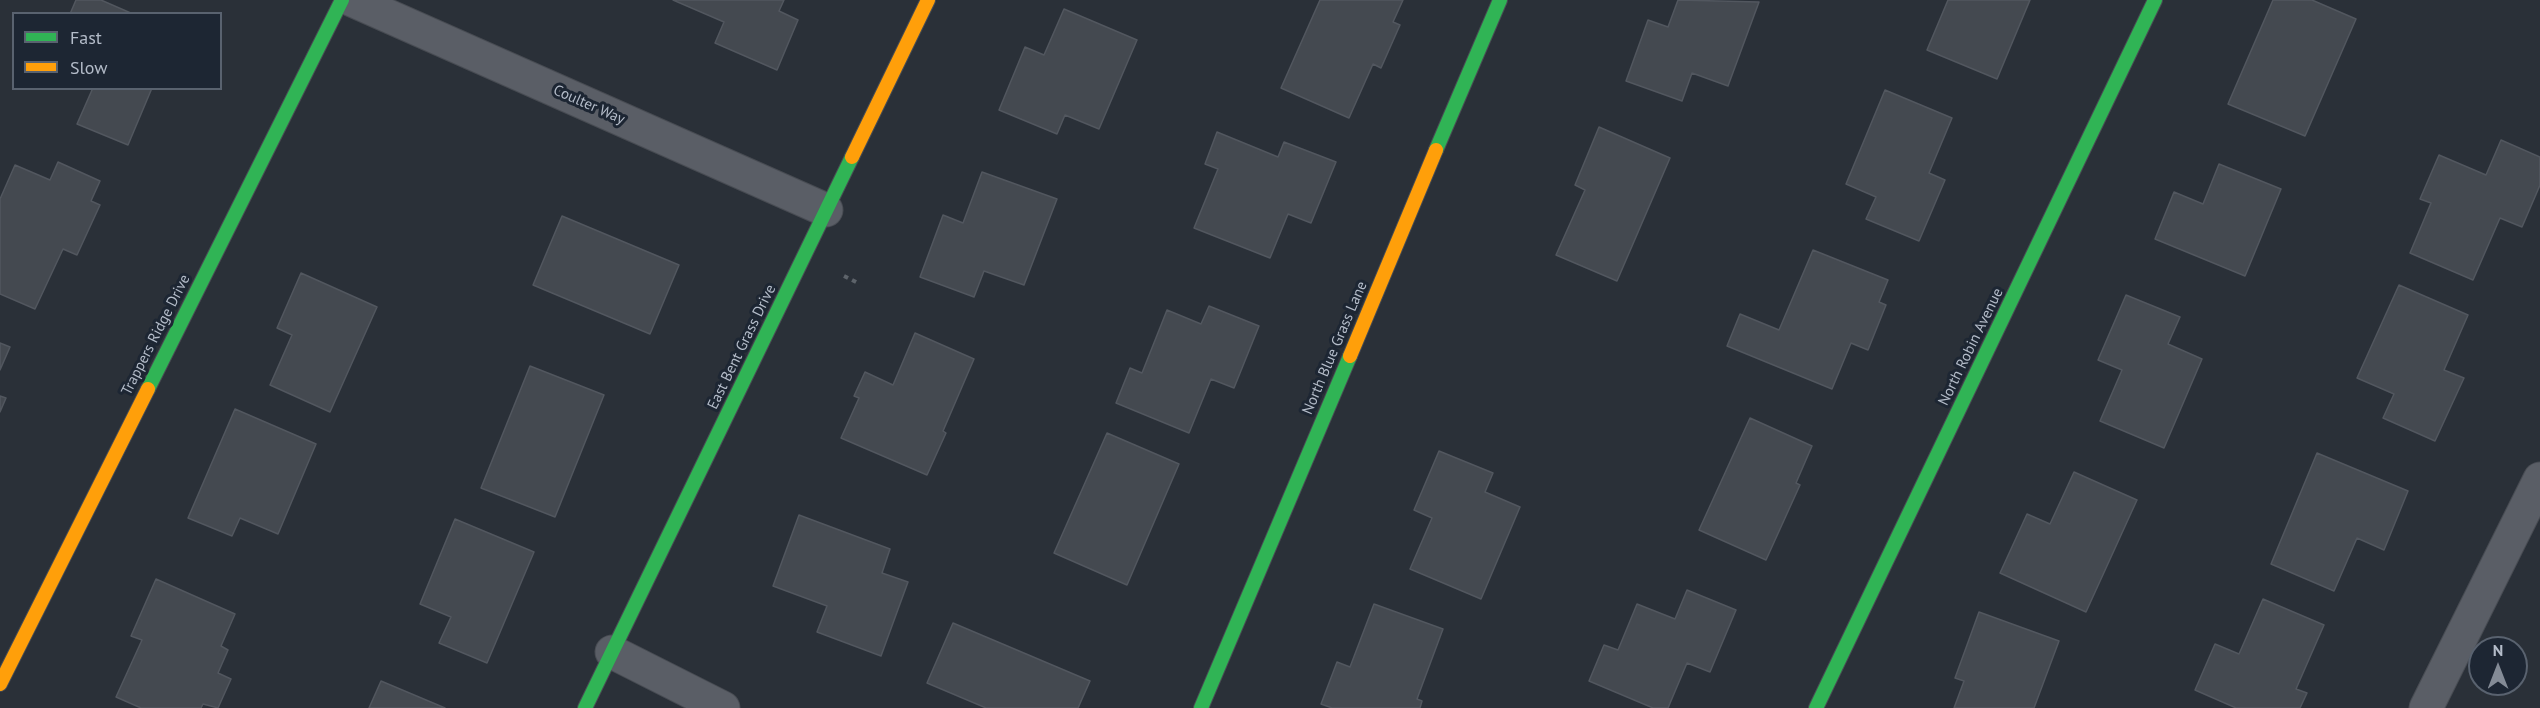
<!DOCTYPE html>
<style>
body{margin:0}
#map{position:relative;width:2540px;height:708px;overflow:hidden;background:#2a3038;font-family:"PT Sans",sans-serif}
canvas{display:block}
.legend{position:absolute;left:12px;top:12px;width:210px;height:78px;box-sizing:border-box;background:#1d2633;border:2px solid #59626f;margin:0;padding:8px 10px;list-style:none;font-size:18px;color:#b4bcc9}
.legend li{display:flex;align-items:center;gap:12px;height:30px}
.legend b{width:30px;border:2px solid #59626f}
.north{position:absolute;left:2468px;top:636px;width:60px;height:60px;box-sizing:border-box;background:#1d2633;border:2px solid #59626f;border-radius:50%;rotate:0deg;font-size:16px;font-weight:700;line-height:24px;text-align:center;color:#b4bcc9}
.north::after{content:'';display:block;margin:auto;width:21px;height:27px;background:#848b96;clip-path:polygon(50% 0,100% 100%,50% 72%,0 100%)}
</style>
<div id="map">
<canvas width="2540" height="708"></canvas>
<ul class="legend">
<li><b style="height:8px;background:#30b455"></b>Fast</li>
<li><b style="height:8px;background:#ff9f0a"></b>Slow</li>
</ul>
<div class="north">N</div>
</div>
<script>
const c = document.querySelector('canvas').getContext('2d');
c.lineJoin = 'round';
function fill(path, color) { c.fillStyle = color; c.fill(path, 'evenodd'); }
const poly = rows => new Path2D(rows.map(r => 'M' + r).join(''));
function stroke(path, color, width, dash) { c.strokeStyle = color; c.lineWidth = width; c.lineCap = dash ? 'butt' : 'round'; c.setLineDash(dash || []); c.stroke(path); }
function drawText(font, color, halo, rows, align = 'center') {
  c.font = font + ' "PT Sans",sans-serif'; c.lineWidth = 6; c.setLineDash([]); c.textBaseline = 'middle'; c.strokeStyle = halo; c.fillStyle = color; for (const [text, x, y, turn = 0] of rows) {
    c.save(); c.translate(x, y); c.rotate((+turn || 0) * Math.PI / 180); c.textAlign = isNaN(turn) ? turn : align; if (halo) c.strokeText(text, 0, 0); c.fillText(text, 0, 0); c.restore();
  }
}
const building = poly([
 [76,0,101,0,133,14,70,14,76,0],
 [673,0,784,0,779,11,798,20,777,70,715,43,724,22,673,0],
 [1320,0,1403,0,1393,22,1400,25,1381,68,1373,64,1349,118,1281,88,1320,0],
 [1678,0,1759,2,1728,86,1692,73,1682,101,1626,81,1648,20,1668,27,1678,0],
 [1948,0,2030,0,1997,79,1927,50,1948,0],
 [2273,0,2312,0,2356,19,2305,136,2228,104,2273,0],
 [1064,9,1137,40,1099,129,1065,115,1057,134,999,110,1025,47,1044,55,1064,9],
 [89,88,152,88,128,145,77,124,92,90,89,88],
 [1885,90,1952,118,1929,173,1945,180,1919,241,1866,219,1876,197,1846,184,1885,90],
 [1599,127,1670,158,1617,281,1556,255,1585,190,1575,185,1599,127],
 [1217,132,1278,157,1284,142,1336,162,1311,223,1288,214,1270,258,1194,228,1218,169,1205,164,1217,132],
 [2501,140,2540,157,2540,185,2522,227,2500,218,2473,280,2410,253,2431,203,2420,199,2439,155,2486,175,2501,140],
 [58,162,100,181,91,201,100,205,77,255,63,249,35,309,0,294,0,199,15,165,50,180,58,162],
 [2219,164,2281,189,2245,276,2155,239,2174,192,2203,204,2219,164],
 [982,172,1057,199,1024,285,984,271,974,297,920,277,943,215,963,223,982,172],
 [562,216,679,265,650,334,533,285,562,216],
 [1813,250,1888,280,1879,302,1886,305,1868,350,1851,343,1832,389,1727,346,1740,314,1779,330,1813,250],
 [301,273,377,307,330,412,270,385,292,335,277,328,301,273],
 [2399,285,2468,315,2444,370,2464,378,2435,441,2383,418,2394,394,2357,378,2399,285],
 [2126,295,2180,317,2168,344,2202,359,2164,448,2100,421,2122,370,2098,360,2126,295],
 [1209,306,1259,326,1234,388,1211,379,1189,433,1116,403,1130,368,1142,373,1167,310,1201,324,1209,306],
 [915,333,974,359,943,431,946,433,927,475,841,438,859,398,854,396,865,372,893,385,915,333],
 [0,343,10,347,0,370,0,343],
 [530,366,604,395,555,517,481,488,530,366],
 [0,396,6,398,0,412,0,396],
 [235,409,316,444,278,534,240,518,232,536,188,518,235,409],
 [1750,418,1812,446,1796,483,1800,485,1766,560,1699,530,1750,418],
 [1107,433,1179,464,1127,585,1054,553,1107,433],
 [1439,451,1493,473,1485,492,1520,507,1481,599,1410,569,1432,518,1414,510,1439,451],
 [2317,453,2408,491,2384,550,2357,538,2334,591,2271,564,2317,453],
 [2074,472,2137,500,2086,612,2000,573,2027,514,2050,524,2074,472],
 [799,515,890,549,882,573,908,582,881,656,817,632,827,606,773,586,799,515],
 [455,519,534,552,487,663,439,643,451,617,420,604,455,519],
 [156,579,235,614,221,646,228,650,218,673,231,679,218,708,203,704,201,708,141,708,116,697,142,640,131,636,156,579],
 [1687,590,1736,610,1710,672,1687,663,1668,708,1653,708,1589,681,1604,645,1618,650,1637,604,1675,619,1687,590],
 [2263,599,2324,625,2296,689,2307,693,2300,708,2236,708,2195,690,2215,644,2239,654,2263,599],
 [1374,604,1443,629,1417,699,1422,701,1420,708,1332,708,1321,704,1337,662,1350,667,1374,604],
 [1979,612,2059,641,2034,708,1954,708,1964,681,1955,678,1979,612],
 [953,623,1090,681,1078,708,986,708,927,683,953,623],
 [381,681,445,708,369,708,381,681]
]);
fill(building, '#444950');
stroke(building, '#52575f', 1.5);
const street = poly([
 [352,0,826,210],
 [612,652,723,708],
 [2426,708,2540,479]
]);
const fast = poly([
 [1436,150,1500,0],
 [148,389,342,0],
 [585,708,852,157],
 [1201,708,1350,356],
 [1816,708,2155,0]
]);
const slow = poly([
 [852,157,928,0],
 [1350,356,1436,150],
 [0,684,148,389]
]);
stroke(street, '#484c53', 35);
stroke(fast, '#484c53', 16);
stroke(slow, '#484c53', 16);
stroke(poly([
 [844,276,860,284]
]), '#5d636a', 4, [4.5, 4.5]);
stroke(street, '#5a5e66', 33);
stroke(fast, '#30b455', 14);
stroke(slow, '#ff9f0a', 14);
drawText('15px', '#b4bcc9', '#1d2633', [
 ["Coulter Way",589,105,24],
 ["Trappers Ridge Drive",156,335,-63],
 ["East Bent Grass Drive",742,347,-64],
 ["North Robin Avenue",1971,347,-64],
 ["North Blue Grass Lane",1335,348,-67]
]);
</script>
